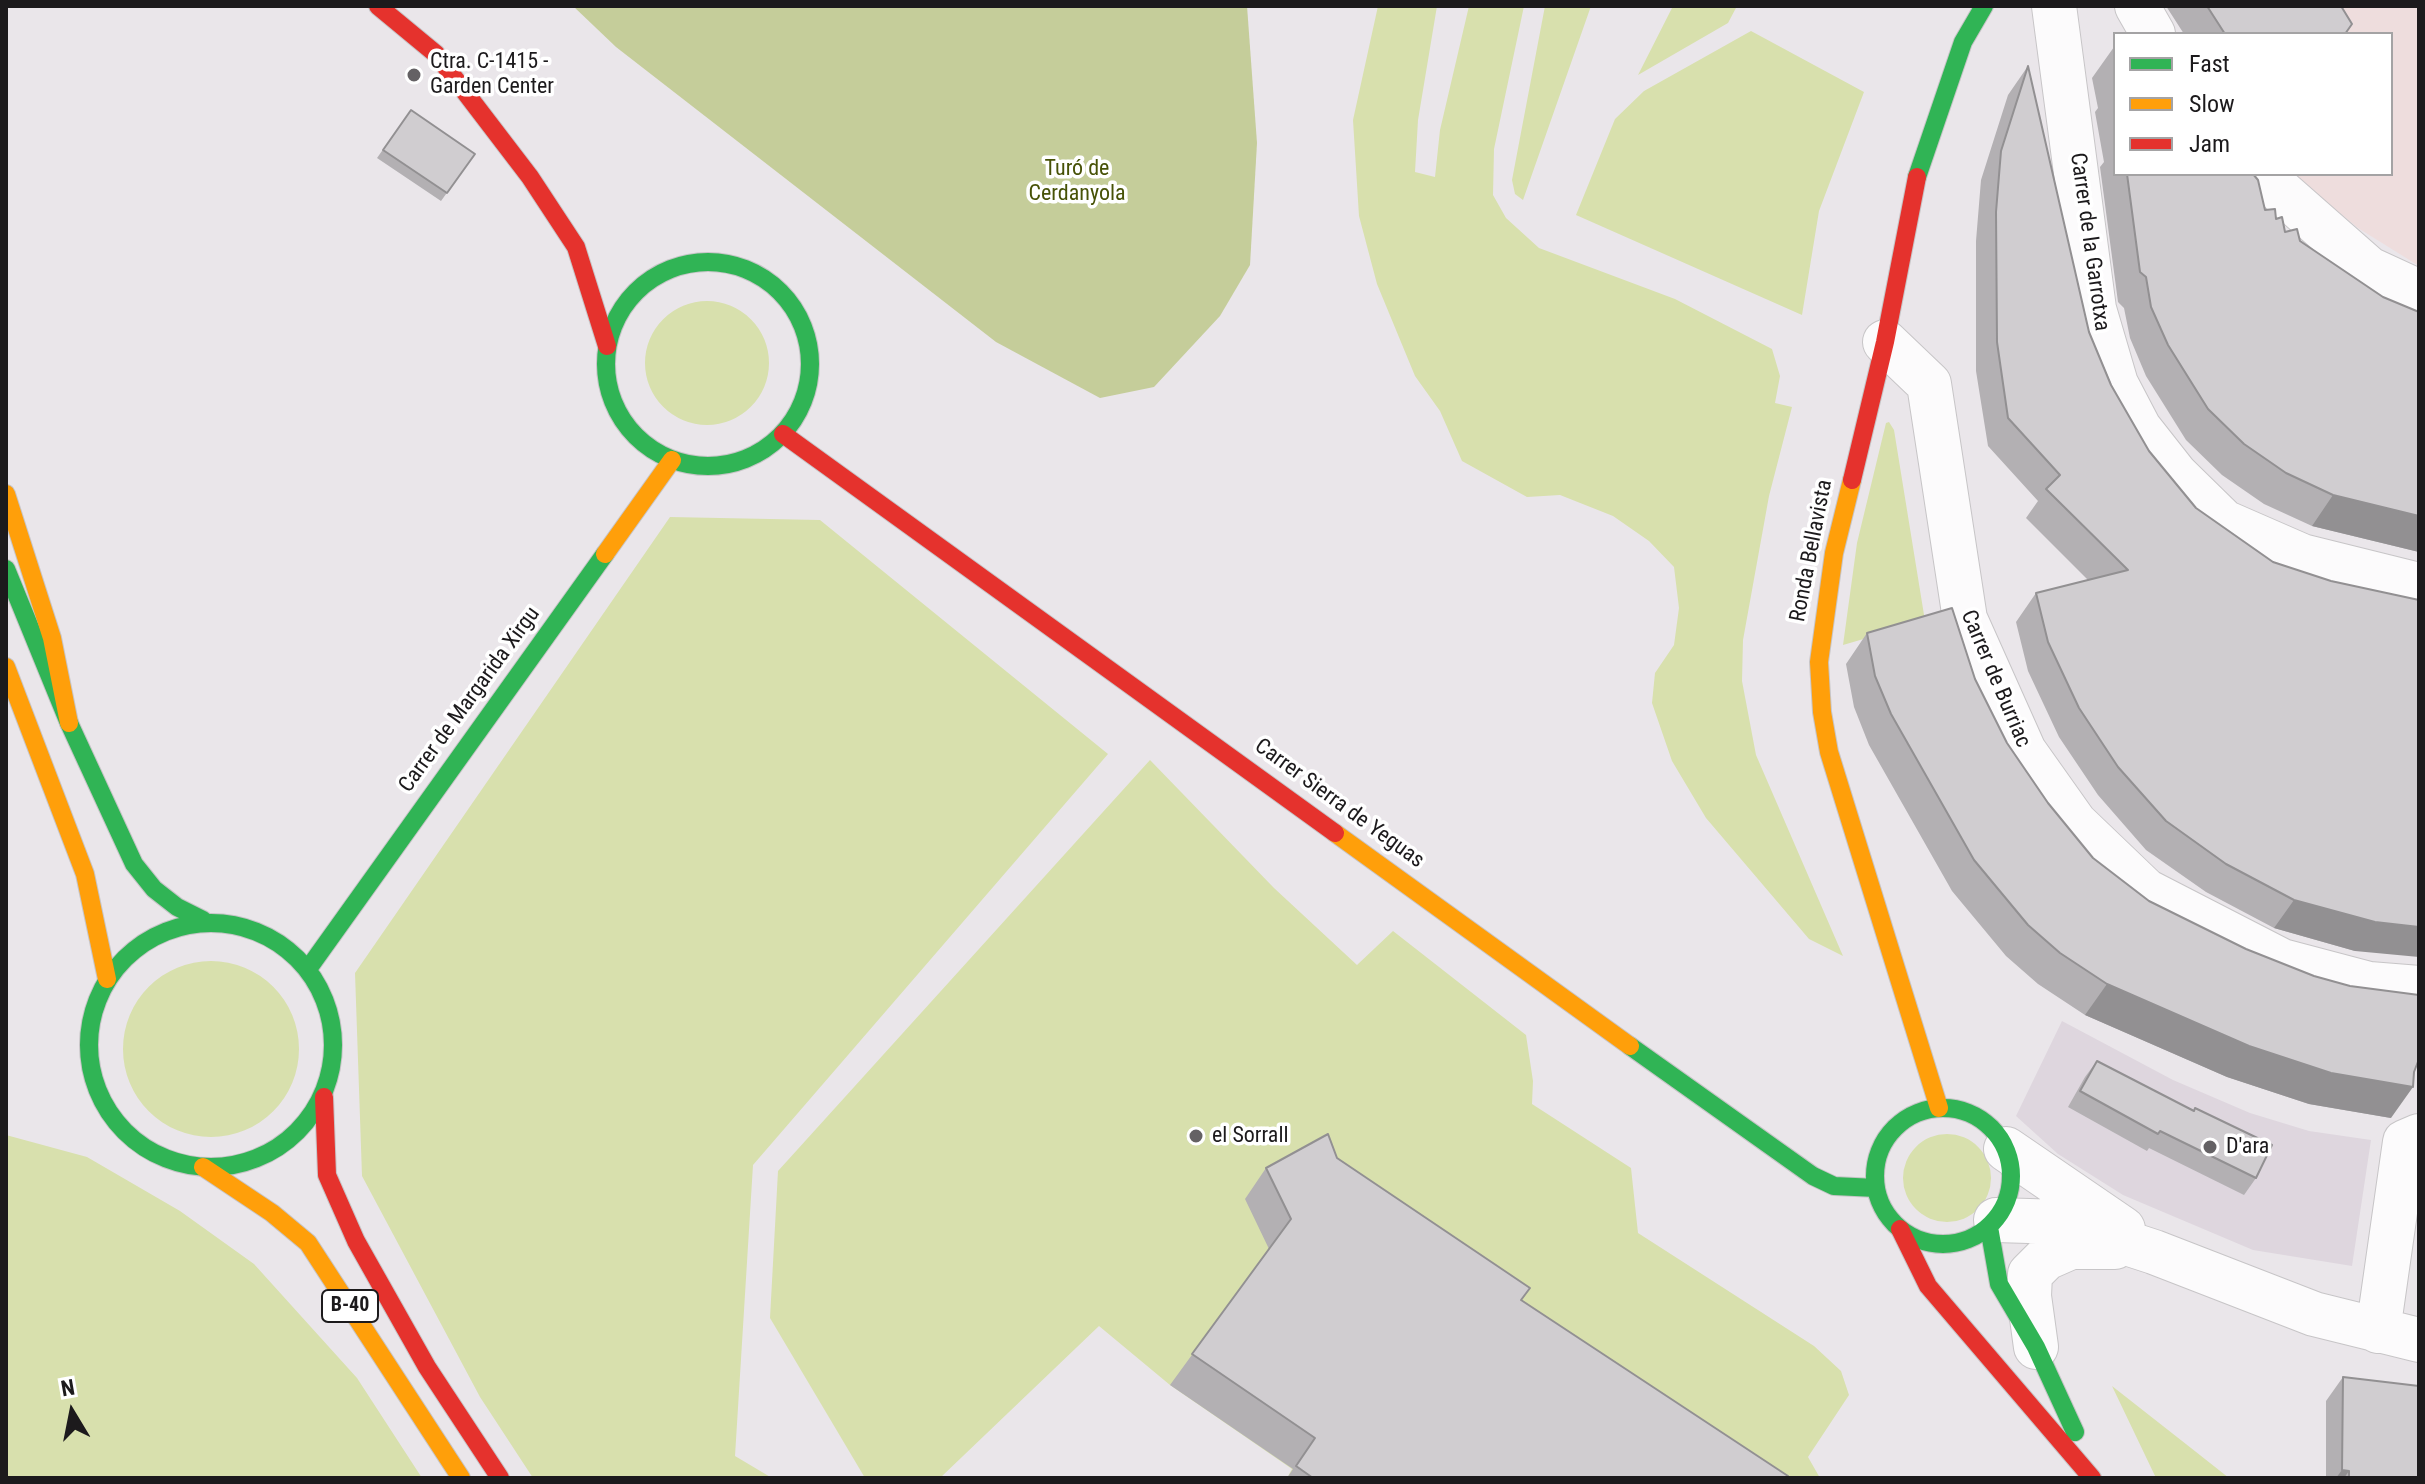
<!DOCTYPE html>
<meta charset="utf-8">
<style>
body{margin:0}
#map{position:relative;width:2425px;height:1484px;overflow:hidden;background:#eae6ea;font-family:"Roboto Condensed",sans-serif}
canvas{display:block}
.frame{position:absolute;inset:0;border:8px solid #1c1a1c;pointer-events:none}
.legend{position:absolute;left:2113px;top:32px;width:280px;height:144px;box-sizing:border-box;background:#fff;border:2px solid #a4a3a4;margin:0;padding:10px 14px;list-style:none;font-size:24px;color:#1c1a1c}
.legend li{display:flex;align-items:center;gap:16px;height:40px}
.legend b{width:40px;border:2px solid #a4a3a4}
.north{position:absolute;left:32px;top:1372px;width:80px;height:80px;-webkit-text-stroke:6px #fff;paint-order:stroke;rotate:350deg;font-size:22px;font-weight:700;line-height:32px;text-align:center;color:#1c1a1c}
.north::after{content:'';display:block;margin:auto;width:28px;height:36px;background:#1c1a1c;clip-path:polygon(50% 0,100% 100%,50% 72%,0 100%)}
</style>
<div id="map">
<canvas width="2425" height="1484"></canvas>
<div class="frame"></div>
<ul class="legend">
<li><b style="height:10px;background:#30b455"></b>Fast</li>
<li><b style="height:10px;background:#ff9f0a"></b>Slow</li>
<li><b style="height:10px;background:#e5322d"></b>Jam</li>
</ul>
<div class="north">N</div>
</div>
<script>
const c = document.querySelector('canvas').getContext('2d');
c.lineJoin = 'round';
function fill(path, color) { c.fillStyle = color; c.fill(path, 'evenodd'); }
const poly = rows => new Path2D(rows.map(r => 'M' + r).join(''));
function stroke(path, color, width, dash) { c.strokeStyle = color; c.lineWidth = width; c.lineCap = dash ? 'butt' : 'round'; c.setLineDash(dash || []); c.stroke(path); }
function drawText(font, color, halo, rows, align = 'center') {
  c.font = font + ' "Roboto Condensed",sans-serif'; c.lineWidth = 7; c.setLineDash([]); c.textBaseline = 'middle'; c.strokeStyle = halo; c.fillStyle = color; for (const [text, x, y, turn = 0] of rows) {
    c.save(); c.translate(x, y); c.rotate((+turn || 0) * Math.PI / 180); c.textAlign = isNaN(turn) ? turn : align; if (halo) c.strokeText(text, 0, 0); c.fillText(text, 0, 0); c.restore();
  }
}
fill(poly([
 [2062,1021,2173,1080,2250,1113,2309,1131,2371,1140,2352,1266,2253,1250,2123,1195,2058,1154,2016,1116]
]), '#ded6de');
fill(poly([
 [2300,6,2419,6,2419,266,2358,228,2292,174,2391,174,2391,34,2317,34]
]), '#edd');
fill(poly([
 [1378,6,1437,6,1418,120,1415,172,1435,177,1440,130,1469,6,1524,6,1494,149,1493,195,1506,218,1539,248,1675,299,1772,349,1780,376,1775,403,1792,407,1769,496,1743,640,1742,681,1756,755,1843,956,1809,939,1706,818,1672,761,1652,703,1655,673,1674,645,1679,608,1674,567,1649,541,1613,516,1560,495,1527,497,1462,461,1440,411,1415,376,1377,284,1359,216,1353,120],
 [1545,6,1591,6,1523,200,1515,194,1512,180],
 [1673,6,1737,6,1728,23,1638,75],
 [1751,31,1864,92,1819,211,1802,315,1576,215,1615,119,1644,91],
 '645 363a62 62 0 1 1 124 0a62 62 0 1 1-124 0Z',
 [1889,422,1894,430,1925,621,1843,645,1857,543,1886,423],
 [670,517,820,520,1108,754,753,1165,735,1456,772,1478,533,1478,480,1397,362,1176,355,973],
 [1150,760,1274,888,1357,965,1393,931,1526,1035,1533,1081,1532,1104,1631,1168,1638,1233,1814,1346,1841,1371,1849,1395,1808,1457,1820,1478,1287,1478,1292,1469,1170,1385,1099,1326,940,1478,865,1478,770,1318,778,1171],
 '123 1049a88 88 0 1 1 176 0a88 88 0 1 1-176 0Z',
 '1903 1178a44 44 0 1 1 88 0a44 44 0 1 1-88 0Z',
 [6,1135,87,1157,180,1211,254,1264,357,1378,422,1478,6,1478],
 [2112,1386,2191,1448,2229,1478,2156,1478]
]), '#d8e0ad');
fill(poly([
 [573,6,1247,6,1257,143,1250,265,1220,316,1154,387,1100,398,996,342,616,47]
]), '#c5cd9a');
const street = poly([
 [2054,6,2094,309,2116,384,2139,428,2176,475,2224,522,2302,556,2419,585],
 [2137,6,2153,34],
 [2261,174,2369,269,2419,292],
 [1885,342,1929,384,1965,619,2024,751,2075,823,2146,891,2282,961,2369,984,2419,988],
 [2006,1149,2123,1229],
 [1996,1220,2062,1222,2154,1252,2314,1314,2419,1340],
 [2378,1331,2405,1142,2419,1136],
 [2036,1347,2029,1296,2030,1274,2046,1258,2071,1247,2115,1247]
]);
const fast = poly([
 [1917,177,1963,42,1984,6],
 '606 364a102 102 0 1 1 204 0a102 102 0 1 1-204 0Z',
 [6,569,69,723,134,864,154,889,177,907,203,920],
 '89 1045a122 122 0 1 1 244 0a122 122 0 1 1-244 0Z',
 [308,969,605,554],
 [1630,1046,1813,1176,1834,1186,1876,1188],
 '1875 1176a68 68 0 1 1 136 0a68 68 0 1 1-136 0Z',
 [1989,1227,1999,1284,2036,1347,2075,1432]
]);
const slow = poly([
 [1852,480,1834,553,1819,662,1822,712,1829,752,1939,1108],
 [6,494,52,638,69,723],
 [605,554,672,460],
 [6,667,85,874,107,979],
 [1335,833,1630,1046],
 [203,1167,272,1213,308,1243,461,1478]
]);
const jam = poly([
 [378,6,436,54,530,177,576,247,607,346],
 [783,434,1335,833],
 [1852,480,1885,342,1917,177],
 [324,1097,327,1175,356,1241,427,1367,500,1478],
 [1900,1229,1928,1286,2092,1478]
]);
stroke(street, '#c7c5c7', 46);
stroke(fast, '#c7c5c7', 20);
stroke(slow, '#c7c5c7', 20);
stroke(jam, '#c7c5c7', 20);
stroke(street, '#fcfbfc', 44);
stroke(fast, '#30b455', 18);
stroke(slow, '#ff9f0a', 18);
stroke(jam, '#e5322d', 18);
fill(poly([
 [2166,6,2341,6,2345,34,2184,34],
 [2114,47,2115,47,2115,174,2253,174,2265,210,2276,219,2285,232,2300,241,2419,552,2312,526,2264,504,2222,475,2186,440,2146,376,2130,338,2124,308,2118,302,2100,167,2104,162,2095,112,2098,108,2092,78],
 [2028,66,2089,332,2355,951,2274,928,2206,892,2146,850,2098,795,2059,737,2028,671,2016,622,2036,593,2088,580,2026,518,2038,501,1988,446,1976,371,1976,241,1981,180,2008,95],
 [411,110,475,154,441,201,377,158],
 [1867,633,1975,679,2007,743,2048,803,2093,858,2391,1118,2309,1104,2227,1077,2085,1015,2038,984,2006,956,1952,891,1869,745,1854,707,1846,664],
 [2097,1061,2256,1178,2244,1195,2149,1148,2147,1151,2068,1107,2085,1077],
 [1337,1158,1530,1288,1522,1300,1786,1478,1287,1478,1293,1469,1170,1385,1269,1249,1245,1199,1266,1168],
 [2343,1377,2419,1478,2326,1478,2326,1401]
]), '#b3b0b3');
fill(poly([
 [2333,495,2419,516,2419,552,2312,526],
 [2294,900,2419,927,2419,957,2355,951,2274,928],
 [2107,984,2413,1087,2391,1118,2309,1104,2227,1077,2085,1015],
 [2342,1470,2349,1471,2344,1478,2336,1478]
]), '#929092');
const building = poly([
 [2207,6,2341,6,2352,24,2345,34,2225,34,2207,6],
 [2028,66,2089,332,2111,385,2149,451,2196,508,2273,562,2331,581,2419,600,2419,927,2375,922,2294,900,2226,864,2166,821,2118,767,2079,708,2048,642,2036,593,2128,570,2046,489,2060,475,2008,418,1997,342,1996,212,2001,151,2028,66],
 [411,110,475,154,447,193,383,150,411,110],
 [2127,174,2253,174,2258,180,2265,210,2275,209,2276,219,2282,217,2285,232,2297,229,2300,241,2383,297,2419,312,2419,516,2333,495,2286,473,2244,444,2208,409,2168,345,2151,307,2146,277,2140,272,2127,174],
 [1952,608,1975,679,2007,743,2048,803,2093,858,2149,901,2246,949,2314,976,2350,986,2419,995,2419,1059,2414,1072,2413,1087,2331,1073,2249,1046,2107,984,2060,953,2028,925,1974,860,1891,714,1875,676,1867,633,1952,608],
 [2097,1061,2194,1111,2195,1108,2272,1145,2256,1178,2160,1131,2158,1134,2080,1091,2097,1061],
 [1328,1134,1337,1158,1530,1288,1521,1300,1788,1476,1786,1478,1313,1478,1296,1466,1315,1438,1192,1354,1291,1219,1266,1168,1328,1134],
 [2343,1377,2419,1386,2419,1478,2349,1478,2349,1471,2342,1470,2343,1377]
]);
fill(building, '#d0cdd0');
stroke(building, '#929092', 2);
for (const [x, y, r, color] of [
 [414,75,8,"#646164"],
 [1196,1136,8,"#646164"],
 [2210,1147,8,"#646164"]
]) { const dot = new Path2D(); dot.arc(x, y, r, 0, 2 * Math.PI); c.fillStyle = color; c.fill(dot); stroke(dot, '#fff', 3); }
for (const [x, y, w] of [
 [350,1306,56]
]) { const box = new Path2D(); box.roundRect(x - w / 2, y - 16, w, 32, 6); c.fillStyle = '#fff'; c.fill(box); stroke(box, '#1c1a1c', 2); }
drawText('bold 20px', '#1c1a1c', null, [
 ["B-40",350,1306]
]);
drawText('22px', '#1c1a1c', '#fff', [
 ["Ctra. C-1415 -",430,62],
 ["Garden Center",430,87],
 ["el Sorrall",1212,1136],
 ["D'ara",2226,1147]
], 'left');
drawText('22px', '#475207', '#fff', [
 ["Turó de",1077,169],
 ["Cerdanyola",1077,194]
]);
drawText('22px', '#1c1a1c', '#fff', [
 ["Carrer de la Garrotxa",2089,242,82],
 ["Ronda Bellavista",1812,551,-79],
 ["Carrer de Burriac",1995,679,67],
 ["Carrer de Margarida Xirgu",470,700,-54],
 ["Carrer Sierra de Yeguas",1339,804,36]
]);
</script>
